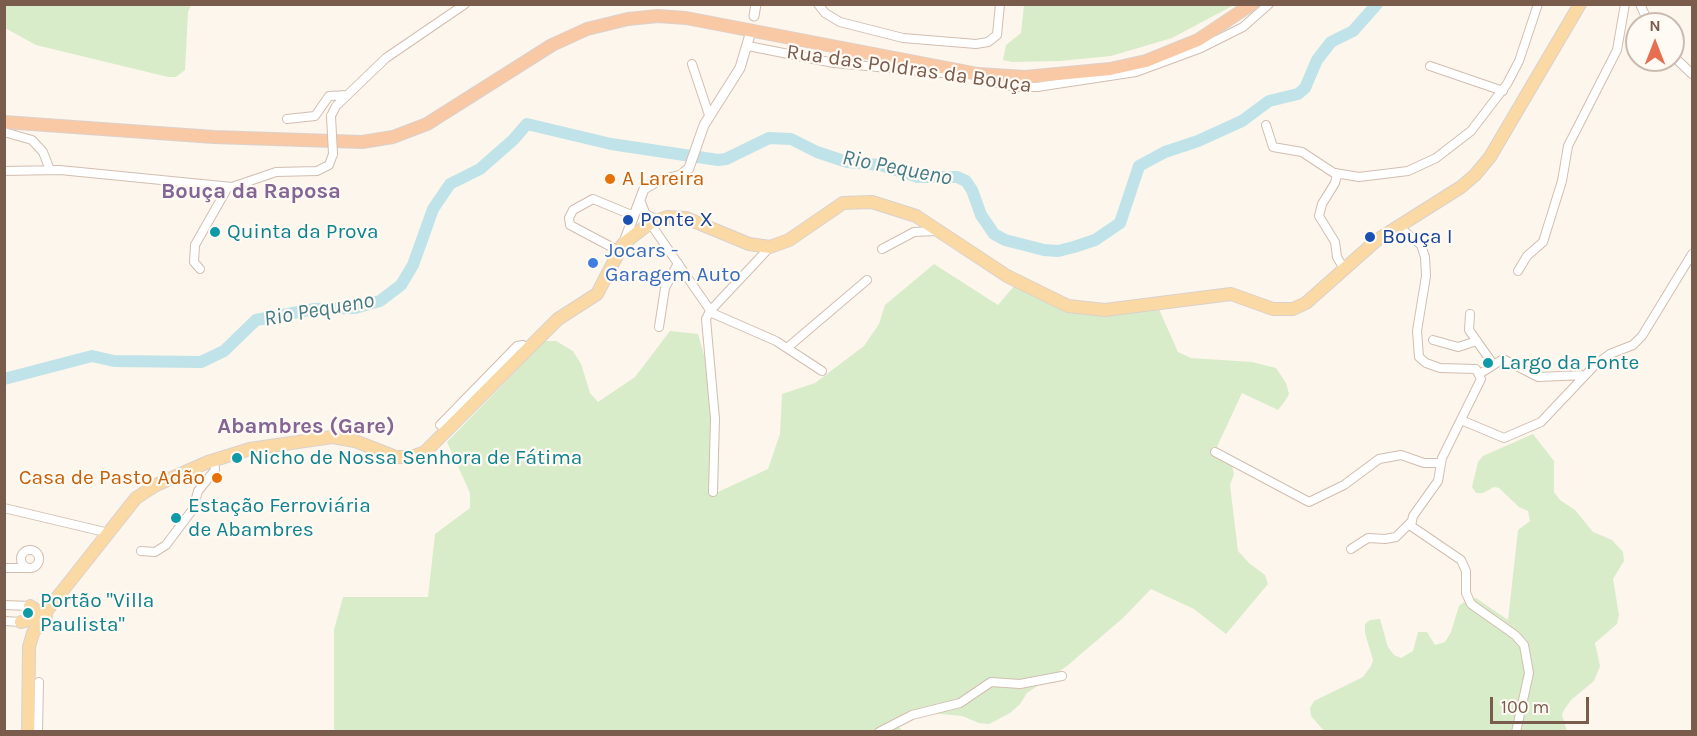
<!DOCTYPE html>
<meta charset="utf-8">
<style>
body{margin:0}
#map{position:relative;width:1697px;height:736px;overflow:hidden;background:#fdf6ec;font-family:Karla,sans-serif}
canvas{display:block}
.frame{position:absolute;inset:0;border:6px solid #7a5c4d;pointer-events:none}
.north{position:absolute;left:1625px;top:12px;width:60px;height:60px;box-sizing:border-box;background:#fffaf3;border:2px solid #cabbb1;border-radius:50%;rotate:0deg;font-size:16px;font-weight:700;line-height:24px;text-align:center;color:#7a5c4d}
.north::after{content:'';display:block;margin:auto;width:21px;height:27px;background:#e76f51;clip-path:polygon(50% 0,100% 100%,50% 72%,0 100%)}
.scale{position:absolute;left:1490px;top:697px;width:99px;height:27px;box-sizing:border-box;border:3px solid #7a5c4d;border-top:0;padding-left:8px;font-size:18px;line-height:21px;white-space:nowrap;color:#7a5c4d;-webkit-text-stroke:4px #fffaf3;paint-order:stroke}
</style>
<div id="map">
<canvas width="1697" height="736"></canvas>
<div class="frame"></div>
<div class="north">N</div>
<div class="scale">100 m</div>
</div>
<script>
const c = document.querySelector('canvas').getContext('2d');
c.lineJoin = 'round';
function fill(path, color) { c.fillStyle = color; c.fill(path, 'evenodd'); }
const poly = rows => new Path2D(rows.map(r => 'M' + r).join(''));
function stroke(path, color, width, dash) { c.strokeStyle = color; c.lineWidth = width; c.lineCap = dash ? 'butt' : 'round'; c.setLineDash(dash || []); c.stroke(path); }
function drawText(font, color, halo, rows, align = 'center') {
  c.font = font + ' Karla,sans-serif'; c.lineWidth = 4.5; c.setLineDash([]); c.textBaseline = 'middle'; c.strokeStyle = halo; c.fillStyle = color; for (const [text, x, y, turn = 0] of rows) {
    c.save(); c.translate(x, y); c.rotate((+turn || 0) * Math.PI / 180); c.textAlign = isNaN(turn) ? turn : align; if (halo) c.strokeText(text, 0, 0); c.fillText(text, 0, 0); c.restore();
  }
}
fill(poly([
 [4,5,191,5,188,12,185,70,176,77,168,77,36,45,5,28],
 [1024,5,1024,4,1234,5,1172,38,1111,56,1060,61,1012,62,1003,60,1006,45,1021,33],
 [934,264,998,305,1015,285,1079,314,1103,315,1158,307,1178,352,1191,358,1252,362,1276,368,1286,383,1289,394,1285,401,1278,410,1242,393,1216,449,1230,458,1234,474,1230,485,1238,551,1249,563,1265,575,1268,584,1226,634,1194,609,1151,589,1123,618,1067,666,1027,693,1020,704,1010,713,989,724,979,723,962,716,930,713,914,716,898,726,903,732,334,731,334,630,343,597,428,597,435,534,470,508,470,493,447,442,545,341,556,341,573,351,581,364,590,393,598,402,635,377,670,331,698,334,719,407,718,492,768,469,780,434,782,394,815,383,864,346,879,324,885,305],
 [1533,434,1554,461,1554,492,1560,500,1575,510,1593,532,1612,540,1623,552,1624,561,1613,579,1619,615,1617,624,1595,643,1600,666,1594,681,1571,700,1564,710,1562,715,1567,731,1324,731,1311,716,1310,708,1314,701,1363,677,1371,666,1373,660,1365,633,1365,624,1370,620,1380,619,1388,647,1394,655,1401,658,1413,651,1418,632,1427,632,1435,645,1445,642,1451,632,1459,606,1465,601,1476,598,1508,620,1518,530,1530,521,1528,511,1519,507,1499,488,1494,487,1483,493,1476,493,1472,487,1478,462,1483,456]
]), '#d8ecc9');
stroke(poly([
 [4,379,92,356,114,361,201,362,224,351,256,320,314,309,355,308,380,301,401,285,413,265,433,209,450,184,480,169,513,140,527,124,611,144,718,160,726,159,769,138,791,139,817,152,847,162,881,165,918,177,957,177,966,181,972,190,981,215,994,234,1005,240,1044,250,1058,251,1074,247,1095,240,1120,223,1139,166,1165,152,1198,141,1242,121,1269,101,1298,94,1305,88,1317,60,1331,42,1353,31,1377,4]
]), '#bfe3e8', 12);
const minor = poly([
 [818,4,825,13,840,22,903,38,976,44,988,42,997,35,1000,4],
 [1640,4,1649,24],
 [748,46,834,63,954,74],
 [1673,56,1692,74],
 [692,64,709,115],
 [1430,66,1503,91],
 [978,79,1016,87,1037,87,1136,72,1201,48,1243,27,1269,4],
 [331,116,336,106,386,58,465,4],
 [287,119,315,116,329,96,347,95],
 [1266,125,1273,147,1302,152,1337,175,1335,183,1322,204,1319,216,1335,242,1337,257,1344,269],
 [4,132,32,140,43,152,50,170],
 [4,171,60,170,232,187,276,172,317,171,329,165,333,154],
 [1335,173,1359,177,1408,171,1436,158,1471,131,1507,84,1519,61,1538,4],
 [650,223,712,313,776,341,822,371],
 [1398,226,1421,245,1425,257,1426,276,1417,331,1419,357,1426,363,1440,368,1476,369,1481,379,1442,458,1438,481,1413,516,1411,526,1461,560,1466,571,1466,593,1471,604,1515,635,1524,645,1529,673,1516,732],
 [882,249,914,232,937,231],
 [619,251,570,225,569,218,573,210,593,199,634,216],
 [200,269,194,262,195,245,228,187],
 [1518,271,1527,256,1543,242,1562,181,1568,146,1617,50,1625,4],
 [1470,314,1469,330,1493,364],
 [659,327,665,288,678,263],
 [1433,340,1458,347,1477,341],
 [787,348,867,280],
 [1481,373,1503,359,1538,377,1585,375],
 [1461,420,1504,438,1541,422,1595,365,1610,354,1633,345,1642,336,1692,254],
 [440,425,517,346,523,345,529,349],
 [1215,452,1309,502,1344,485,1379,459,1401,455,1424,463,1440,463],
 [713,492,715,419,706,319,710,311,770,247],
 [4,508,109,533],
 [1351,549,1368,538,1385,539,1396,537,1411,522],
 '21 559a9 9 0 1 1 18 0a9 9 0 1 1-18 0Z',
 [141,551,155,552,166,545,193,509,198,491,215,470,214,460],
 [4,568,29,568],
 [4,605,30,606],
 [4,621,21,622],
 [38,732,39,682],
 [879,732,912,715,960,703,991,682,1020,684,1062,676]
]);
const tertiary = poly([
 [754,16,756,4],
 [640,201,645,214,656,220],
 [624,242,644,189,658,181,681,175,689,168,704,125,740,68,751,31]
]);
const primary = poly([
 [30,606,39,612,42,622],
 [21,622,46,616],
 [28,732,29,647,33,633,48,609,136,498,156,485,208,462,250,449,332,437,355,441,396,457,411,457,425,452,558,319,597,294,623,244,650,223,667,217,686,218,749,244,770,247,789,240,843,203,872,202,916,216,1007,276,1068,306,1105,310,1231,294,1273,309,1293,309,1306,303,1377,240,1461,187,1475,175,1490,157,1580,4]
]);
const trunk = poly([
 [4,122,214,137,362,142,393,137,427,124,552,45,587,29,628,19,658,16,686,18,978,74,1025,77,1110,69,1146,61,1198,40,1252,4]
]);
stroke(minor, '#d1beb0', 10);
stroke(tertiary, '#d1beb0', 11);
stroke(primary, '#dad1cd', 14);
stroke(trunk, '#dad1cd', 14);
stroke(minor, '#fff', 8);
stroke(tertiary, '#fff', 9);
stroke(primary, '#fbd9a5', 12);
stroke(trunk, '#f9c8a4', 12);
const minorBridge = poly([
 [331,116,333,154]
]);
stroke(minorBridge, '#d1beb0', 10, []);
stroke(minorBridge, '#fff', 8);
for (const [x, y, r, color] of [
 [610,179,6,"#e8710a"],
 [628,220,6,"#1a4fb4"],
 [215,232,6,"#0f9aa8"],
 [1370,237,6,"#1a4fb4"],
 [593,263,6,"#3f7fe0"],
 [1488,363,6,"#0f9aa8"],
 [237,458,6,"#0f9aa8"],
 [217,478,6,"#e8710a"],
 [176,518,6,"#0f9aa8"],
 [28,613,6,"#0f9aa8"]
]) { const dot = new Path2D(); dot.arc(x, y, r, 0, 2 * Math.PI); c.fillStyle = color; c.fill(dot); stroke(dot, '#fffaf3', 2); }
drawText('21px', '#7a5c4d', '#fffaf3', [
 ["Rua das Poldras da Bouça",909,69,8]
]);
drawText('21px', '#c56008', '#fffaf3', [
 ["A Lareira",622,179],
 ["Casa de Pasto Adão",205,478,"right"]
], 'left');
drawText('21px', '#164399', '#fffaf3', [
 ["Ponte X",640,220],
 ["Bouça I",1382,237]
], 'left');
drawText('21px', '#0d838f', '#fffaf3', [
 ["Quinta da Prova",227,232],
 ["Largo da Fonte",1500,363],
 ["Nicho de Nossa Senhora de Fátima",249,458],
 ["Estação Ferroviária",188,506],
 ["de Abambres",188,530],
 ["Portão \"Villa",40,601],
 ["Paulista\"",40,625]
], 'left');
drawText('21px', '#366cbe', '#fffaf3', [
 ["Jocars -",605,251],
 ["Garagem Auto",605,275]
], 'left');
drawText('italic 22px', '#437c86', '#fffaf3', [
 ["Rio Pequeno",897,168,11],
 ["Rio Pequeno",319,310,-10]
]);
drawText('bold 22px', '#846695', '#fffaf3', [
 ["Bouça da Raposa",251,192],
 ["Abambres (Gare)",306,427]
]);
</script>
